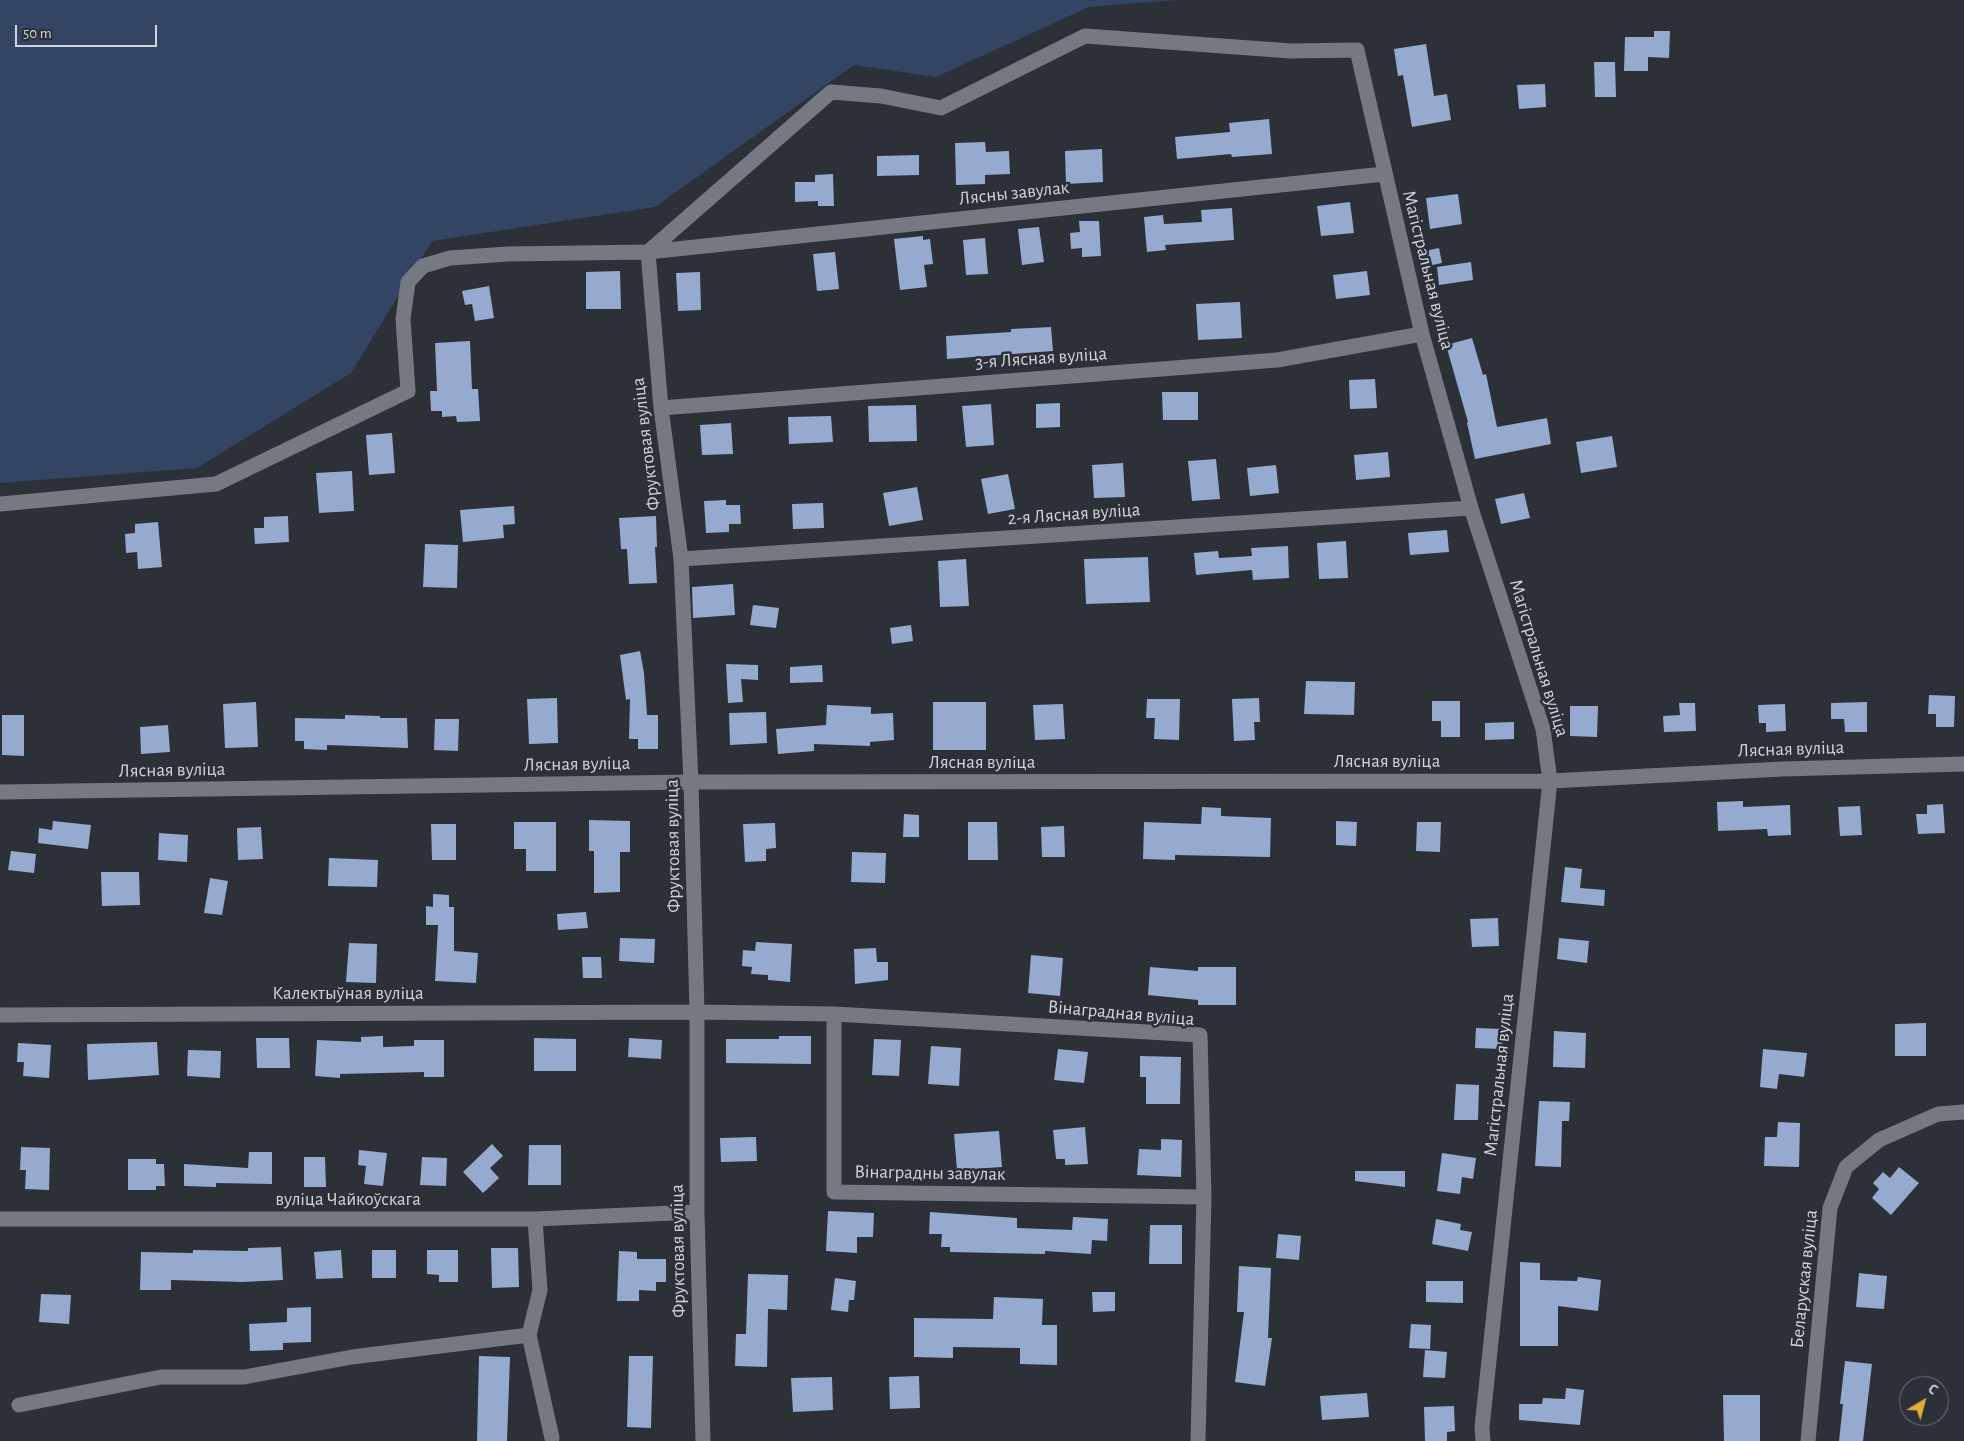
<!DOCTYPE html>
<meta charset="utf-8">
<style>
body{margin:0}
#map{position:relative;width:1964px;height:1441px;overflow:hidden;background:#2c3037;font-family:"Alegreya Sans",sans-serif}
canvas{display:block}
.north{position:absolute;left:1899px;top:1376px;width:50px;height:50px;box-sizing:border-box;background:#2c3037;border:1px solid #6e7278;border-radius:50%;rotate:37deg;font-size:14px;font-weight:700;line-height:20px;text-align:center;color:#d2d4d9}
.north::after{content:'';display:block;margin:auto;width:18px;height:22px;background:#e3ae35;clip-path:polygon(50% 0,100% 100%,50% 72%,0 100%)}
.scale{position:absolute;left:15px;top:25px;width:142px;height:22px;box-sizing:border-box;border:2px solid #d2d4d9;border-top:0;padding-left:6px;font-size:15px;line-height:18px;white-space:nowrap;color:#d2d4d9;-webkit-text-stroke:4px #2c3037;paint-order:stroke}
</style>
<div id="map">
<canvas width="1964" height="1441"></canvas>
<div class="north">С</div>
<div class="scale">50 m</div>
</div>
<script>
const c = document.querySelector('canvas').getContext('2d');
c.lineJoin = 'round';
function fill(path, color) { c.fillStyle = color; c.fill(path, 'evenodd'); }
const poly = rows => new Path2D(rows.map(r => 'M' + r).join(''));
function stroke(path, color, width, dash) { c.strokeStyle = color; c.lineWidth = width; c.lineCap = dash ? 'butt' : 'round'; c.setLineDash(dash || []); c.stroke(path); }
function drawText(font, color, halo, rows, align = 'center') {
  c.font = font + ' "Alegreya Sans",sans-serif'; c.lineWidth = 5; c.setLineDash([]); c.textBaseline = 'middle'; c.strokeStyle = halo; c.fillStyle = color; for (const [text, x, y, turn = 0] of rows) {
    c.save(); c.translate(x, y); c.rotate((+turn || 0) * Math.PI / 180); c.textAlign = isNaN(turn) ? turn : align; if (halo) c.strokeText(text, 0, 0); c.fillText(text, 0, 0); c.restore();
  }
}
fill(poly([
 [0,0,1178,0,1089,7,936,77,854,65,655,207,432,241,351,373,197,468,0,483]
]), '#344463');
fill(poly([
 [1654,31,1670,31,1669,58,1648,57,1648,71,1624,71,1625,37,1654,37],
 [1426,44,1434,96,1447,94,1451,120,1412,127,1403,75,1398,76,1394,49],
 [1594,62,1615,62,1616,97,1595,97],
 [1545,84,1546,107,1519,109,1517,85],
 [1269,119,1272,154,1232,157,1231,154,1177,159,1175,137,1230,132,1229,123],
 [985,142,986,152,1009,151,1010,174,985,175,985,184,956,185,955,143],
 [1102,149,1103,182,1066,184,1065,151],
 [919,155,919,175,877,176,877,156],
 [833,174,834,206,818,206,818,201,795,202,795,182,815,182,815,175],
 [1458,194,1462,224,1430,229,1426,198],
 [1350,202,1354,233,1321,236,1317,206],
 [1232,208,1234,240,1165,245,1166,250,1147,252,1144,217,1163,215,1164,224,1202,222,1201,210],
 [1079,221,1099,221,1101,256,1082,257,1082,248,1071,249,1070,233,1080,232],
 [1039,227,1044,262,1022,265,1018,229],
 [923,236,923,240,930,239,933,264,924,265,927,287,900,290,894,239],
 [985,238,988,274,966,275,963,240],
 [1439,248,1442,263,1423,267,1420,252],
 [835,252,839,289,817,291,813,254],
 [1471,262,1473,280,1439,285,1437,267],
 [620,271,621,309,586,309,586,272],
 [1367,271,1370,295,1336,299,1333,275],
 [700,272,701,310,678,311,676,273],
 [489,286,494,318,475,321,472,304,465,305,462,291],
 [1240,302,1242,338,1198,340,1196,304],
 [1051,327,1053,351,947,359,946,336,1011,332,1011,329],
 [1472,338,1483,375,1486,374,1497,427,1547,418,1551,444,1475,459,1467,423,1468,422,1446,345],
 [470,341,472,389,478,389,480,421,457,422,456,416,442,417,442,411,431,411,430,391,437,391,435,343],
 [1375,379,1377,408,1350,409,1349,380],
 [1162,392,1198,392,1198,420,1163,420],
 [1060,403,1060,427,1036,428,1036,404],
 [991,404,994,445,966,447,962,406],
 [916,405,917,441,869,442,868,406],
 [831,416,833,442,789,444,788,417],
 [731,423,733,454,702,455,700,425],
 [392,433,395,473,369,475,366,435],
 [1612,436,1617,467,1581,473,1576,442],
 [1388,452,1390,477,1356,480,1354,455],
 [1216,459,1220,499,1192,501,1188,461],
 [1123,463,1125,497,1094,498,1092,465],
 [1276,465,1279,493,1250,496,1247,468],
 [352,471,354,511,319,513,316,473],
 [1008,474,1015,509,988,514,981,479],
 [917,487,923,520,889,526,883,493],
 [1524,493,1530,518,1501,524,1495,499],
 [726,500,726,505,740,505,741,524,729,524,729,532,706,533,704,501],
 [823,503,824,528,793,529,792,504],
 [514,506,515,524,503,525,504,538,463,542,460,510],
 [288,516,289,542,255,544,254,528,264,528,264,517],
 [656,516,657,547,655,547,657,583,629,584,627,549,621,549,619,518],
 [158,522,162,567,138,569,137,552,126,553,125,534,135,533,135,524],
 [1447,530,1449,552,1410,555,1408,533],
 [1346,541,1348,578,1319,579,1317,543],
 [425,544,458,545,457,588,423,587],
 [1288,546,1289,578,1253,580,1252,570,1196,575,1194,553,1218,551,1219,558,1252,556,1251,548],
 [1148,557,1150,602,1086,604,1084,559],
 [966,559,969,606,940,607,938,561],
 [733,584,735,615,693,618,692,587],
 [753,605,779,608,776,628,750,625],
 [911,625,913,641,892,644,890,628],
 [640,651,644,673,647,715,658,715,658,749,638,749,638,739,629,739,630,699,626,700,620,655],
 [726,664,758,665,758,680,741,679,743,702,728,703],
 [822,665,823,682,790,683,790,667],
 [1306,681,1355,682,1354,715,1304,714],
 [1929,695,1955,696,1954,727,1936,727,1936,714,1928,714],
 [557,698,558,743,529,744,527,699],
 [1259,698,1260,722,1254,722,1255,740,1234,741,1232,699],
 [1147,699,1180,699,1179,740,1154,739,1155,718,1146,718],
 [1432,701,1460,701,1460,737,1441,737,1441,721,1432,721],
 [256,702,258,747,225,748,223,704],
 [933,702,986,702,986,750,933,750],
 [1867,702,1867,732,1845,732,1844,719,1831,719,1831,703],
 [1679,703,1695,703,1696,731,1664,732,1663,716,1680,715],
 [1063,704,1065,739,1035,740,1033,705],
 [1785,704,1786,731,1766,732,1766,723,1759,723,1758,705],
 [827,705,871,707,871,714,893,713,894,740,870,742,870,746,814,744,814,751,778,754,776,729,826,725],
 [1570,706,1598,706,1597,737,1570,736],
 [766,712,767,743,730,745,729,713],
 [2,715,24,715,24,756,2,755],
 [345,715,380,716,380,718,407,718,408,748,327,745,327,750,304,749,304,741,295,741,295,718,345,719],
 [435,719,459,719,458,751,434,750],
 [1514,722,1514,739,1485,740,1485,723],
 [168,725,170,752,141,754,140,727],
 [1743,801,1743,807,1790,805,1791,835,1768,836,1767,829,1718,831,1717,802],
 [1943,804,1945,833,1918,834,1916,814,1927,814,1927,805],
 [1860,806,1862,835,1840,836,1838,807],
 [1202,807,1221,808,1221,816,1271,818,1270,857,1175,855,1175,860,1143,859,1144,822,1201,824],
 [904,814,919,815,919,837,903,837],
 [589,820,630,821,630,852,620,852,620,892,594,893,594,851,589,851],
 [53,821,91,825,88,849,38,843,39,828,52,830],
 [1336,821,1357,822,1356,846,1336,845],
 [514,822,556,822,556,871,526,871,526,849,514,849],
 [968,822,997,822,998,860,968,860],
 [1417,822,1441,822,1440,852,1416,851],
 [775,823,776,848,766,849,766,861,745,862,743,824],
 [431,824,456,824,456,860,432,860],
 [1064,826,1065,857,1042,857,1041,827],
 [261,827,263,859,238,860,237,828],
 [159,833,188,835,187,862,158,860],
 [11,851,36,854,34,873,8,870],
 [852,852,886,853,885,883,851,882],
 [329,858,378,860,377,887,328,886],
 [1565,867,1582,869,1580,888,1605,890,1604,906,1561,902],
 [101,872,139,872,140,905,102,906],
 [210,878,228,881,222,915,204,913],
 [433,894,449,895,449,907,454,907,454,951,478,953,476,983,435,981,438,925,426,925,426,906,433,907],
 [586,912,588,928,558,930,557,914],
 [1498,918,1499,946,1472,947,1470,919],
 [620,938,655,939,654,963,619,961],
 [1559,938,1589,941,1587,963,1557,959],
 [756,942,792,944,790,982,768,980,768,975,751,974,752,967,742,966,743,950,755,951],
 [349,943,377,944,376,983,346,982],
 [876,948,877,962,888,962,888,980,855,984,854,949],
 [1031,955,1063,958,1060,996,1028,993],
 [582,957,601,957,602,978,583,978],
 [1150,967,1198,971,1198,967,1236,967,1236,1005,1198,1005,1198,1000,1148,995],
 [1926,1023,1926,1056,1895,1056,1895,1024],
 [1476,1028,1503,1029,1502,1049,1475,1048],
 [1554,1031,1586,1033,1585,1068,1553,1067],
 [383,1036,383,1047,414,1046,414,1040,444,1040,444,1077,424,1077,424,1072,340,1074,340,1078,315,1076,317,1040,361,1042,361,1037],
 [779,1036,811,1036,811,1064,726,1063,726,1039,779,1039],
 [256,1038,289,1038,290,1068,257,1068],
 [534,1038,576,1039,576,1071,534,1071],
 [629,1038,662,1040,661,1059,628,1057],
 [874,1039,901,1040,899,1076,872,1075],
 [157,1042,159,1075,88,1080,87,1044],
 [18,1043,51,1045,49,1078,23,1076,24,1062,17,1062],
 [931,1046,961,1048,959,1086,928,1084],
 [1058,1049,1088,1052,1084,1083,1054,1080],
 [1763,1049,1807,1053,1804,1077,1779,1074,1777,1089,1760,1087],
 [188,1050,221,1051,220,1078,187,1076],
 [1140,1056,1181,1057,1180,1104,1146,1104,1146,1077,1140,1077],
 [1456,1084,1479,1085,1478,1120,1454,1120],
 [1539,1101,1570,1102,1569,1121,1562,1121,1561,1167,1535,1166],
 [1778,1122,1800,1123,1799,1167,1764,1166,1765,1137,1777,1137],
 [1085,1127,1088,1164,1065,1165,1065,1159,1056,1159,1053,1130],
 [999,1131,1002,1167,957,1170,954,1134],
 [756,1137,757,1161,721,1162,720,1138],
 [1161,1139,1182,1140,1181,1177,1137,1175,1139,1149,1161,1150],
 [492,1144,503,1156,490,1168,499,1178,483,1193,463,1172],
 [529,1145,561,1145,561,1185,528,1185],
 [21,1147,50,1148,49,1190,25,1189,26,1170,20,1170],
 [359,1150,387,1153,383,1186,364,1184,366,1166,358,1165],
 [249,1152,272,1152,272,1184,216,1183,216,1187,184,1186,184,1164,248,1168],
 [1442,1153,1476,1158,1473,1179,1462,1177,1460,1194,1437,1191],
 [304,1157,325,1157,326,1187,304,1187],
 [422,1157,447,1158,446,1186,420,1185],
 [128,1159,156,1159,156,1164,164,1164,165,1186,156,1186,156,1190,128,1190],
 [1899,1167,1919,1183,1891,1215,1872,1198,1879,1189,1873,1183,1883,1172,1890,1178],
 [1355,1171,1405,1171,1405,1187,1355,1181],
 [828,1211,874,1213,873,1237,857,1237,857,1253,826,1251],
 [930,1212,1017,1218,1017,1228,1072,1230,1073,1217,1108,1219,1107,1241,1092,1240,1091,1254,1045,1251,1045,1254,950,1252,950,1247,941,1247,942,1234,929,1234],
 [1436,1219,1461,1224,1460,1230,1472,1232,1468,1251,1432,1244],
 [1150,1225,1182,1225,1182,1264,1149,1264],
 [1278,1234,1301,1236,1299,1260,1276,1258],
 [281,1247,283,1280,243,1282,171,1280,171,1290,140,1290,141,1252,193,1253,193,1250,248,1251,248,1248],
 [491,1248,518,1248,519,1287,492,1288],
 [341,1250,343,1278,316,1279,314,1252],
 [372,1250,396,1250,396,1278,372,1278],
 [427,1250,458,1250,458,1282,439,1282,439,1275,427,1274],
 [619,1251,637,1252,637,1259,666,1259,666,1282,656,1282,656,1291,639,1290,639,1301,617,1301],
 [1520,1262,1540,1263,1540,1280,1577,1281,1578,1277,1601,1280,1598,1311,1558,1306,1558,1346,1520,1346],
 [1239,1266,1271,1268,1268,1338,1272,1338,1265,1386,1235,1382,1244,1312,1237,1312],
 [1859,1273,1887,1276,1884,1309,1856,1307],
 [748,1274,788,1275,787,1310,768,1309,767,1367,735,1366,736,1334,746,1334],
 [835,1278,856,1281,854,1300,849,1300,848,1312,831,1310],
 [1426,1281,1463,1281,1463,1303,1426,1302],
 [1092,1292,1115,1292,1115,1311,1093,1312],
 [41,1294,71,1295,69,1324,39,1322],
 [994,1297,1043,1299,1042,1325,1057,1325,1057,1365,1020,1364,1020,1348,953,1347,953,1358,914,1357,914,1318,993,1319],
 [311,1307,311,1342,283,1343,283,1350,250,1351,249,1324,287,1322,287,1308],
 [1411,1324,1431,1325,1430,1349,1409,1348],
 [1425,1350,1447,1352,1445,1378,1423,1377],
 [479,1356,510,1357,507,1441,477,1441],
 [629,1356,653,1356,651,1428,627,1427],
 [1845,1361,1872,1364,1863,1441,1839,1441,1843,1404,1840,1404],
 [919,1376,920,1408,890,1409,889,1377],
 [832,1377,833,1410,793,1412,791,1378],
 [1566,1388,1584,1390,1580,1425,1519,1420,1519,1404,1542,1404,1543,1398,1565,1399],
 [1367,1393,1369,1417,1322,1420,1320,1396],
 [1723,1395,1760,1395,1760,1441,1724,1441],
 [1454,1406,1455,1431,1447,1432,1447,1441,1425,1441,1424,1407]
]), '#96a9ce');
stroke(poly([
 [648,252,831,92,881,96,941,108,1085,36,1291,51,1357,50,1422,334,1471,508,1543,729,1550,781,1482,1427,1483,1441],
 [648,252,661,408,681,559,691,782,697,1012,697,1212,703,1441],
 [661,408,1277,360,1422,334],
 [0,504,216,484,408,391,403,319,408,282,423,266,450,258,508,254,648,252,1384,174],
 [681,559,1471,508],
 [0,792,691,782,1550,781,1783,769,1964,764],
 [834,1014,834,1192,1204,1197],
 [0,1015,697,1012,834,1014,1200,1035,1204,1197,1198,1441],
 [0,1219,535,1219,697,1212],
 [535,1219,540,1290,529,1335,552,1438],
 [19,1405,161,1377,244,1377,352,1357,529,1335],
 [1808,1441,1830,1208,1846,1167,1879,1140,1938,1114,1964,1112]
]), '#757982', 15);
drawText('19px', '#d2d4d9', '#2c3037', [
 ["Лясны завулак",1014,193,-6],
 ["Магістральная вуліца",1428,270,76],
 ["3-я Лясная вуліца",1041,358,-4],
 ["Фруктовая вуліца",646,444,-97],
 ["2-я Лясная вуліца",1074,514,-4],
 ["Магістральная вуліца",1539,658,73],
 ["Лясная вуліца",1791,749,-2],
 ["Лясная вуліца",1387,761],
 ["Лясная вуліца",982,762],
 ["Лясная вуліца",577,764,-1],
 ["Лясная вуліца",172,770,-1],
 ["Фруктовая вуліца",673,846,-91],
 ["Калектыўная вуліца",348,993],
 ["Вінаградная вуліца",1121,1013,5],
 ["Магістральная вуліца",1499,1075,-84],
 ["Вінаградны завулак",930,1173,1],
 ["вуліца Чайкоўскага",348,1199],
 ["Фруктовая вуліца",678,1251,-91],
 ["Беларуская вуліца",1804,1279,-84]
]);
</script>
